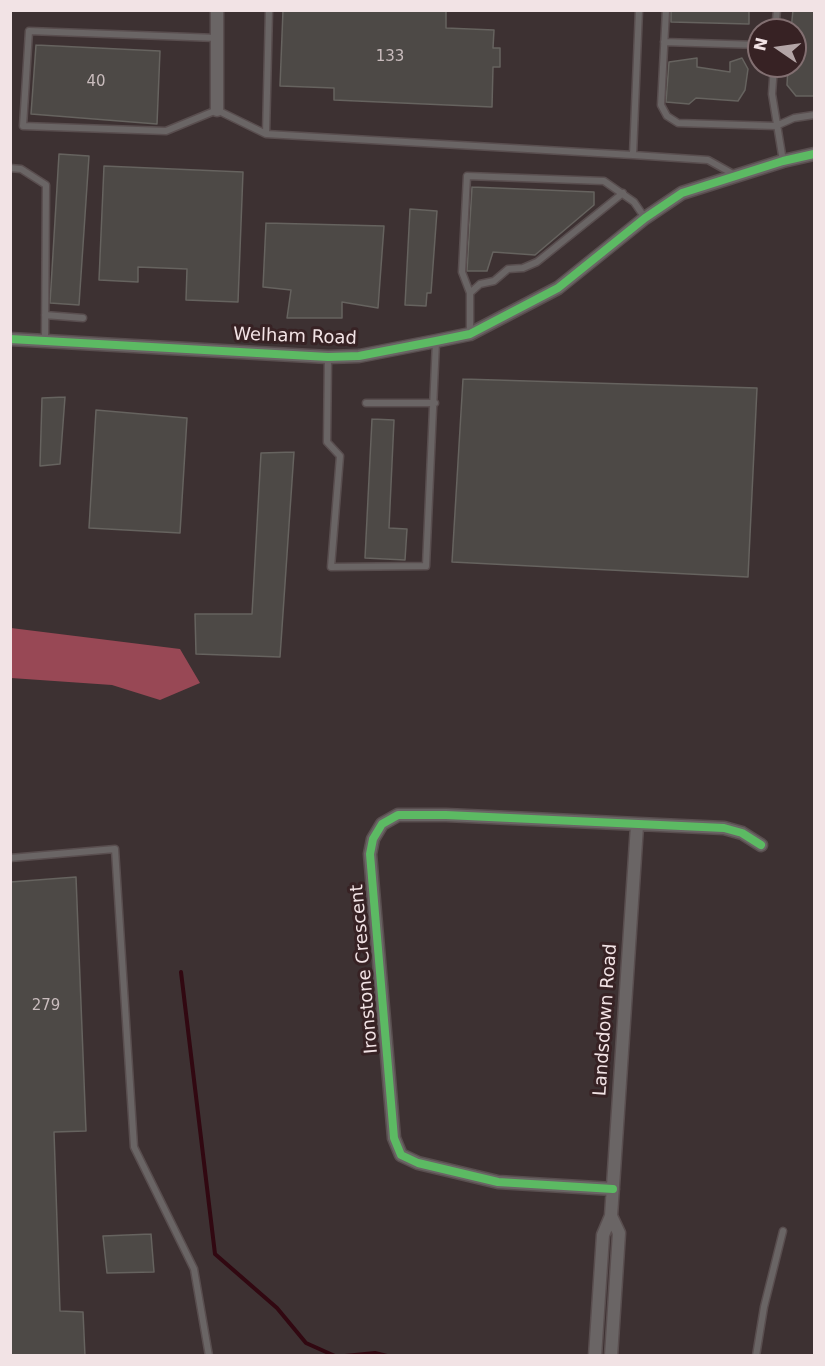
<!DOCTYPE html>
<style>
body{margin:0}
#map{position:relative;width:825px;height:1366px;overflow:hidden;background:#3d3132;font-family:"DejaVu Sans",sans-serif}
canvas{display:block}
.frame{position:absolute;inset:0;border:12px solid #f2e3e5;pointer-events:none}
.north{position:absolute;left:747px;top:18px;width:60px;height:60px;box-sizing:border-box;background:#372224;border:2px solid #826f71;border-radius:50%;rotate:283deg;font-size:16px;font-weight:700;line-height:24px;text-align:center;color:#f2e3e5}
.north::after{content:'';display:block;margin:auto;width:21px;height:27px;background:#b3a5a6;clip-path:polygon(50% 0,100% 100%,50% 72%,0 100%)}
</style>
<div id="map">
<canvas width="825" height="1366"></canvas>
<div class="frame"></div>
<div class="north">N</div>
</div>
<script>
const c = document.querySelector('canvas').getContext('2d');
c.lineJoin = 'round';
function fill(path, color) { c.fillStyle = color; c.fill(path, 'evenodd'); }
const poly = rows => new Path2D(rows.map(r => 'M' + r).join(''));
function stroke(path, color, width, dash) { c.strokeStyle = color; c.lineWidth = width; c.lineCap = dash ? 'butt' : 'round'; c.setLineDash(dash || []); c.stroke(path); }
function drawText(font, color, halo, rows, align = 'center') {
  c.font = font + ' "DejaVu Sans",sans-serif'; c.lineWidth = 6; c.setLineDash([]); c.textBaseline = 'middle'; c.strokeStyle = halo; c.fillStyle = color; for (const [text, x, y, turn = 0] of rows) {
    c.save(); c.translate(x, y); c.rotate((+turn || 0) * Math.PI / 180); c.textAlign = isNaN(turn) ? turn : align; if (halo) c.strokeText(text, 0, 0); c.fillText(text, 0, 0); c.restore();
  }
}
fill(poly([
 [11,628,180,649,200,683,160,700,112,685,11,678]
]), '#984855');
stroke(poly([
 [181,972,215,1254,277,1308,306,1343,335,1356],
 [345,1356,375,1353,387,1356]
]), '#310811', 4);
const building = poly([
 [283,10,446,10,446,28,494,30,493,48,500,48,500,67,493,67,492,107,334,100,334,88,280,86,283,10],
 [671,10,749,10,749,24,671,22,671,10],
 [793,10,814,10,814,96,796,96,787,85,788,66,795,66,795,30,791,30,793,10],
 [36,45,160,51,157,124,31,114,36,45],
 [697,58,697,67,730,72,730,62,742,58,748,69,745,90,738,101,696,98,689,104,666,102,669,62,697,58],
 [59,154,89,156,79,305,50,303,59,154],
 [104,166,243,172,238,302,186,300,187,269,138,267,138,282,99,280,104,166],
 [472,187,594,192,594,205,535,255,493,252,487,271,467,271,472,187],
 [410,209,437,211,431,293,427,293,426,306,405,305,410,209],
 [266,223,384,226,378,308,342,302,342,318,287,318,291,290,263,287,266,223],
 [463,379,757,388,748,577,452,562,463,379],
 [65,397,60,464,40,466,42,398,65,397],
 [96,410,187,418,180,533,89,528,96,410],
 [372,419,394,420,389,528,407,529,405,560,365,558,372,419],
 [294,452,280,657,196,654,195,614,252,614,261,453,294,452],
 [76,877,86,1131,54,1132,60,1311,83,1312,85,1356,10,1356,10,882,76,877],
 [151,1234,154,1272,107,1273,103,1236,151,1234]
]);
fill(building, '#4d4946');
stroke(building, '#66635f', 1.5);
const lane = poly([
 [639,10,633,155,708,160,735,175],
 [666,10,661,105,667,116,678,123,776,126,794,118,814,115],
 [775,30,777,10],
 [217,38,29,31,23,126,166,131,217,110,266,134,633,155],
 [664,42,759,45],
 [774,66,772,94,783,161],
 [266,134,269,10],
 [10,168,21,169,46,185,45,341],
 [470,293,480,284,494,281,508,269,523,268,537,262,623,193],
 [45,315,83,318],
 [470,333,470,293,462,272,467,176,604,181,634,202,645,218],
 [328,358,327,442,340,456,331,567,426,566,436,341],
 [366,403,435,403],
 [10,858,115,849,134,1147,194,1269,209,1356],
 [756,1356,764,1307,783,1231]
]);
const street = poly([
 [217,10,217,110],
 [10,339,328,357,359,356,436,341,470,334,558,288,645,218,682,193,783,161,814,154],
 [613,1189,498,1182,418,1163,401,1155,394,1138,370,854,373,839,382,824,398,815,446,815,724,828,742,833,761,845],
 [611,1216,637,826],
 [595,1356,603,1235,611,1216,619,1233,611,1356]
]);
stroke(lane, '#594e4f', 9);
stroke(street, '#594e4f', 15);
stroke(lane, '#6a6565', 6);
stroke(street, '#6a6565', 12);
stroke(poly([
 [10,339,328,357,359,356,436,341,470,334,558,288,645,218,682,193,783,161,814,154],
 [613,1189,498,1182,418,1163,401,1155,394,1138,370,854,373,839,382,824,398,815,446,815,724,828,742,833,761,845]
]), '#5cba63', 8);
drawText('15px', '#c9bcbd', null, [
 ["133",390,57],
 ["40",96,82],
 ["279",46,1006]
]);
drawText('18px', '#f2e3e5', '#372224', [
 ["Welham Road",295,337,2],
 ["Ironstone Crescent",365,969,-95],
 ["Landsdown Road",606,1020,-86]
]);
</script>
